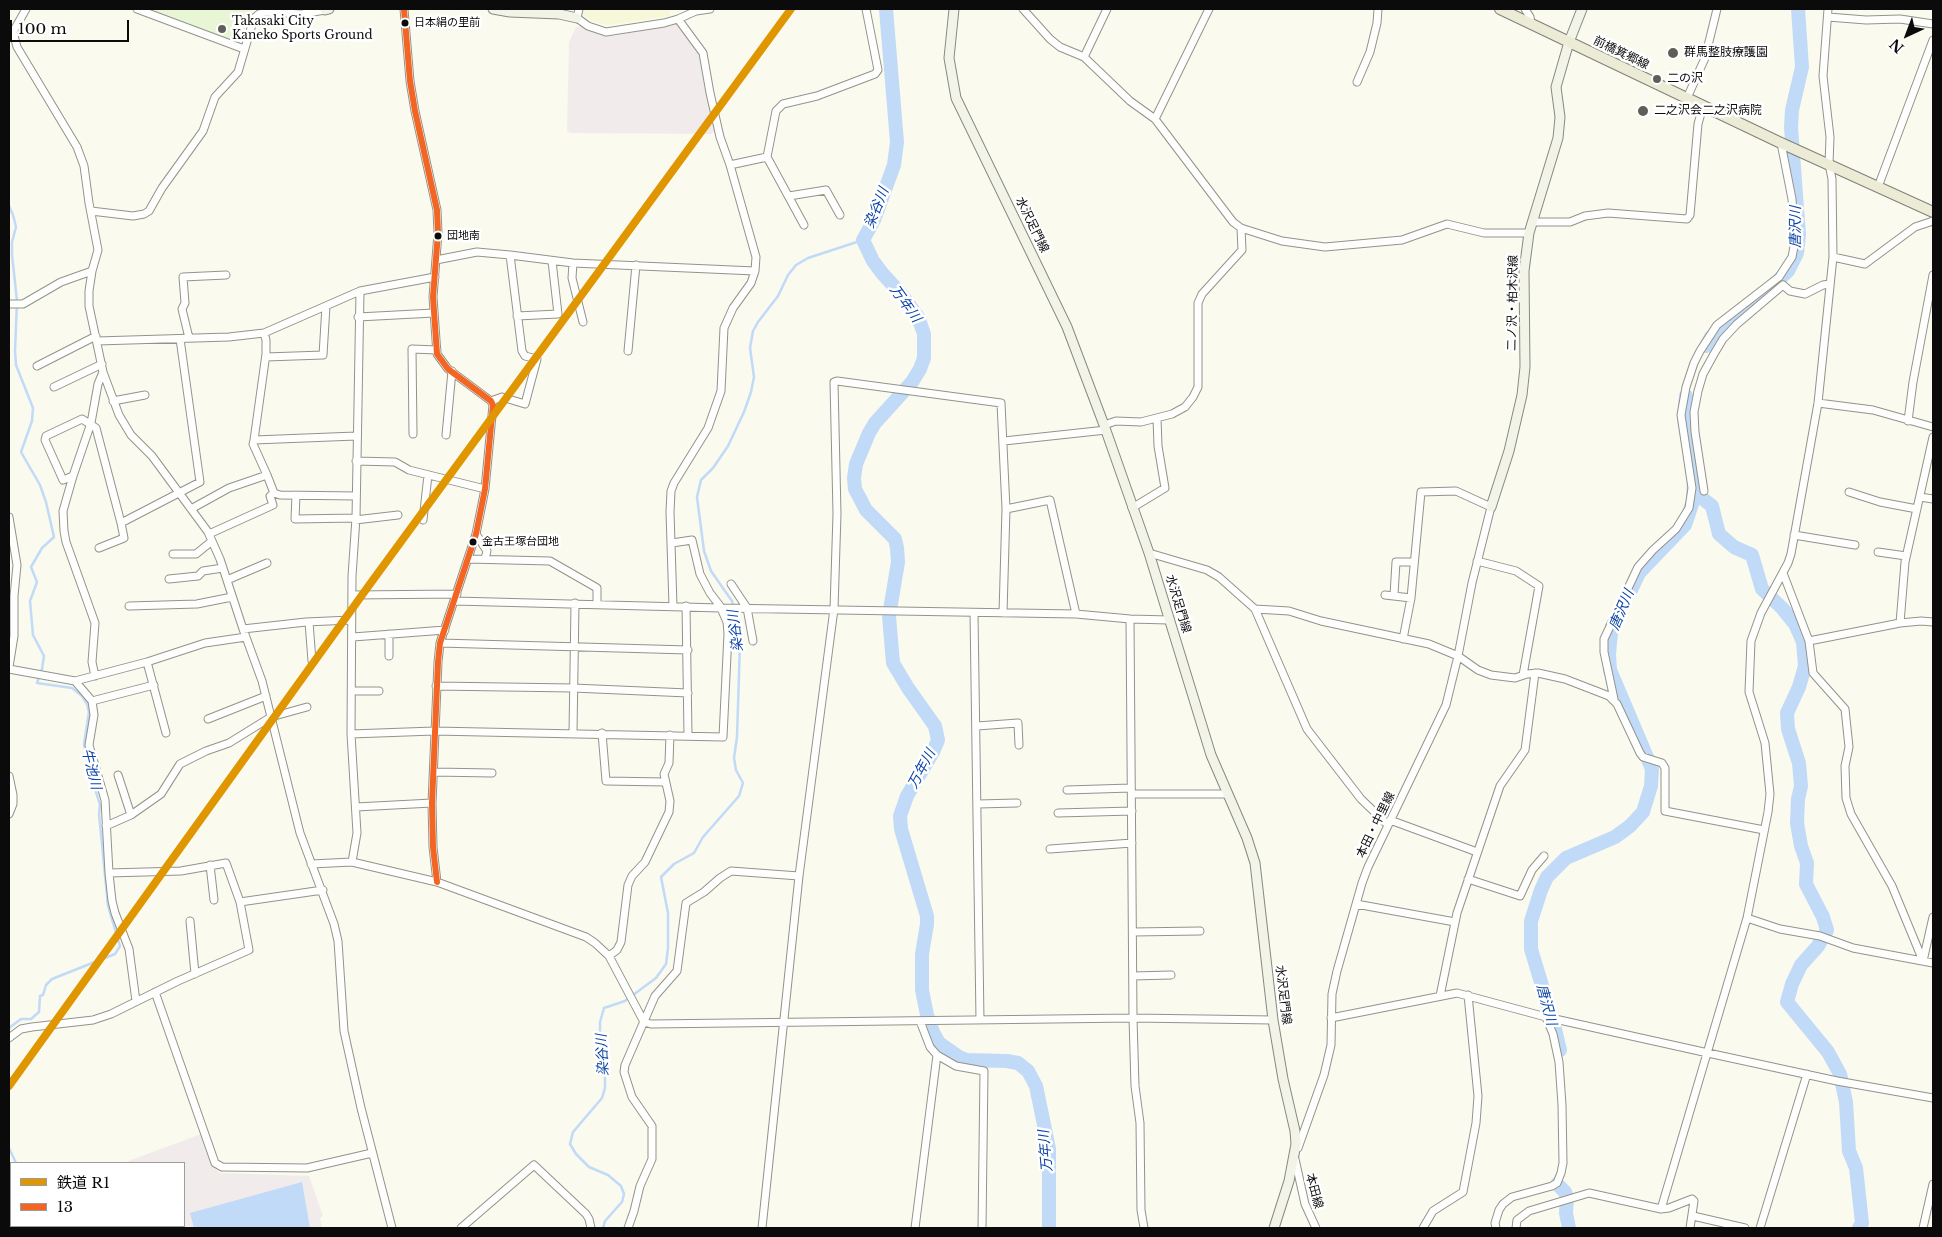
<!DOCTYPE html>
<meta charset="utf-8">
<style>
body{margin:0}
#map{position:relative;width:1942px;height:1237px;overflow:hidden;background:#fafaee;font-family:"Libre Baskerville","Noto Sans JP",serif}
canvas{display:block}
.frame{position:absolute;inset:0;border:10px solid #0b0b0b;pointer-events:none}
.legend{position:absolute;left:10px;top:1162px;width:175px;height:65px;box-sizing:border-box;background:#fff;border:1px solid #9d9d9d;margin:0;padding:6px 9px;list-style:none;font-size:15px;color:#0b0b0b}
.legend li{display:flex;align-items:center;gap:10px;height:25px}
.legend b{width:25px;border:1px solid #9d9d9d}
.north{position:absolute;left:1882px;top:10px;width:50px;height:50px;-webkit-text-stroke:4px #fff;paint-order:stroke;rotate:223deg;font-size:14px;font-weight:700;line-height:20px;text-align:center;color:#0b0b0b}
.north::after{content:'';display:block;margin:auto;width:18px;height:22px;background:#0b0b0b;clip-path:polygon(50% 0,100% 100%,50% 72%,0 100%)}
.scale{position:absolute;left:10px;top:20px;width:119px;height:22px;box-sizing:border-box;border:2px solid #0b0b0b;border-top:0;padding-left:6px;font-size:15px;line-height:18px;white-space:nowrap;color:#0b0b0b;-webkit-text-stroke:4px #fff;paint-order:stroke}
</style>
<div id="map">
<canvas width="1942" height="1237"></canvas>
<div class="frame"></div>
<ul class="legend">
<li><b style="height:6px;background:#df9601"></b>鉄道 R1</li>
<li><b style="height:6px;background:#f26522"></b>13</li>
</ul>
<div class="north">N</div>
<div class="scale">100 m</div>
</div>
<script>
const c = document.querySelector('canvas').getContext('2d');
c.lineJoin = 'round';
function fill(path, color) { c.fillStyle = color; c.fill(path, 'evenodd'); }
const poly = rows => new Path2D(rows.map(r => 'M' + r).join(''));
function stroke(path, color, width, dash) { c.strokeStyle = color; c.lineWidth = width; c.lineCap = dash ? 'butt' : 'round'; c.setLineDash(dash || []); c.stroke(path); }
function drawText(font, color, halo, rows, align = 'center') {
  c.font = font + ' "Libre Baskerville","Noto Sans JP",serif'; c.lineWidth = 5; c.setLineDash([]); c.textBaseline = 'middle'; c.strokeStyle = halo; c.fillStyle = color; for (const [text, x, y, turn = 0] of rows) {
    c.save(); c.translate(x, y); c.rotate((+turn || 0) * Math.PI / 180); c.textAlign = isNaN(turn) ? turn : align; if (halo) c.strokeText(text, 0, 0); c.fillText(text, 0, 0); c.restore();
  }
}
fill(poly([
 [676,24,701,53,704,85,715,131,711,134,570,133,567,131,569,42,576,27,581,26,593,32,614,36],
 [201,1134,214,1168,220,1173,309,1176,323,1216,320,1218,322,1228,123,1228,124,1226,184,1226,184,1163,123,1163]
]), '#f2ebec');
fill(poly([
 [584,9,670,9,670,16,608,25,594,22,581,14]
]), '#f6f8d9');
fill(poly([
 [148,9,254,9,247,16,241,41,236,43]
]), '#e8f6d6');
fill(poly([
 [302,1182,310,1228,194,1228,190,1213]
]), '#c1daf7');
stroke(poly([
 [9,206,13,215,16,227,12,242,12,255,17,301,15,351,16,365,33,408,32,421,21,452,40,485,46,502,54,537,42,548,31,567,37,582,30,601,33,635,44,656,42,669,37,683,72,688,82,696,87,704,89,712,84,744,88,766,100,805,99,814,108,906,120,946,115,954,52,979,46,985,43,995,40,996,39,1012,31,1019,21,1019,9,1028,9,1057],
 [9,1148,16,1163],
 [38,1226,39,1228],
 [603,1228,605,1221,622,1202,624,1194,621,1186,608,1175,589,1167,576,1154,570,1144,573,1132,602,1098,605,1088,605,1064,600,1036,600,1022,604,1008,625,1001,656,978,666,964,668,948,668,913,661,877,674,864,694,853,703,837,739,796,743,783,736,770,734,758,737,737,740,643,737,622,732,601,711,571,704,551,697,497,701,480,713,468,728,446,744,412,751,392,754,377,750,348,753,331,758,322,778,296,788,275,796,265,808,258,863,240]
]), '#c1daf7', 2.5);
stroke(poly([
 [886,9,897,142,894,165,874,220,863,240,873,261,882,273,902,295,918,317,924,334,924,358,920,369,912,382,875,423,869,433,856,464,854,478,855,489,866,510,895,539,897,548,898,562,889,616,893,663,908,688,935,726,938,740,933,752,907,796,900,816,901,829,927,916,927,924,922,954,922,990,927,1015,933,1032,939,1043,959,1057,967,1060,1007,1061,1018,1063,1028,1071,1036,1086,1049,1149,1049,1228],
 [1706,346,1711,337,1727,322,1771,287,1788,271,1797,253,1799,235,1791,127,1792,110,1802,67,1798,9],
 [1694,492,1712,506,1719,534,1734,547,1752,555,1762,589,1782,608,1795,624,1803,642,1805,666,1799,687,1787,713,1788,729,1799,763,1801,786,1798,799,1797,823,1801,846,1807,863,1806,884,1823,917,1827,930,1818,946,1801,965,1792,984,1787,1002,1828,1052,1840,1074,1846,1102,1849,1151,1856,1168,1862,1223,1859,1228],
 [1631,590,1639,573,1685,525,1693,501,1694,478,1684,417,1686,396],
 [1560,1050,1555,1029,1531,949,1531,921,1541,890,1547,877,1566,858,1615,837,1630,826,1643,812,1651,786,1652,769,1610,670,1609,655,1610,642,1612,627,1619,613],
 [1557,1184,1565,1192,1567,1197,1566,1213,1569,1228]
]), '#c1daf7', 14);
const street = poly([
 [26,9,13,32,17,47,77,147,84,166,89,203,98,250,92,271,89,291,89,306,103,372,119,415,131,435,152,456,208,532,220,559,243,629,262,681,300,833,334,924,338,941,344,1031,361,1108,392,1228],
 [137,9,244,49],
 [404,9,410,81,415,111,437,210,438,233,433,297,437,354,448,369,491,401,493,405,485,489,476,534,440,643,438,662,432,803,433,847,437,882],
 [579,9,577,18,588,26,606,32,664,23,678,19,696,11,710,9],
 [1023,9,1050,39,1060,47,1084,57,1130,101,1155,119,1233,222,1241,228,1282,241,1325,247,1402,240,1447,224,1484,233,1529,233],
 [1525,9,1530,17,1531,24],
 [1828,17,1866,20,1900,19,1933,24],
 [678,19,703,53,710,93,720,137,730,165],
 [1084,57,1107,9],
 [1357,82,1370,52,1377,23,1378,9],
 [1687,98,1705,58,1717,9],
 [1155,119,1209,9],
 [767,157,804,225],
 [1878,187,1933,40],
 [789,196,826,190,840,215],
 [91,211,133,216,144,214,149,211,162,188,203,131,215,97,238,72,254,18,259,14,264,12,302,14,325,10],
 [1533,222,1570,222,1585,216,1608,213,1687,219,1690,215,1698,124,1703,106],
 [1833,257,1865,264,1915,227,1933,221],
 [436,260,477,252,510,255,573,263,755,271],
 [573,263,572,278,583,322],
 [9,304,23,304,61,282,92,271],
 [517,316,558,314,552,261],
 [358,317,434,313],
 [264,333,266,340,266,354,254,440,356,436],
 [189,338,182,309,185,303,183,277,226,275],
 [97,341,229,337,264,333,360,291,435,277],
 [628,351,636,265],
 [266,357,323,355,326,306],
 [37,366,96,336],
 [54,387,102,364],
 [113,401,145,395],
 [491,401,502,397,525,404,537,359,525,356,522,351,510,255],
 [1818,403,1873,410,1933,427],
 [1908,421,1913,382,1933,275],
 [1104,425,1116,421,1141,422,1172,414,1185,407,1193,397,1198,387,1198,303,1202,294,1242,250,1241,228],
 [413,434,412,349,437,350],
 [446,435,452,371],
 [1004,441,1106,430],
 [356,461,395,462,409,470,485,489],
 [267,475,274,493,280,495,356,496],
 [73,476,63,480,45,440,46,436,82,419,96,428,121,523,200,482,180,339],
 [1704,491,1695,432,1694,412,1698,391,1703,374,1714,354,1723,339,1737,324,1783,285,1790,291,1805,294,1823,285,1830,284],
 [1849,492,1880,502,1917,509],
 [296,495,295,519,356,518],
 [1920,497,1933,499],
 [1132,508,1165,488,1158,446,1157,418],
 [191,509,229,488,267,475,253,444,254,440],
 [1006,509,1050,500,1076,614],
 [9,517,17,565,14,596,14,636,9,667],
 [355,520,398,515],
 [423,520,428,475],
 [209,534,273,505,270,496,274,493],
 [476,534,487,551,485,559],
 [1794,535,1855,545],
 [99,548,124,538,121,523],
 [1878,552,1906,556],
 [1149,553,1207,570,1219,577,1255,609,1289,611,1321,621,1429,644,1458,656,1478,670,1491,675,1515,678,1527,674,1538,673,1565,679,1609,696,1617,704,1640,753,1643,757,1662,763,1665,768,1665,811,1764,830],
 [173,554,196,554,212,541],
 [468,559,550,561,597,588,597,604],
 [1477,561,1516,571,1539,586,1523,675],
 [1783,573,1809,641,1813,673,1845,709,1849,747,1845,766,1846,798,1851,814,1892,886,1923,961,1933,917],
 [169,579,198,576,203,571,223,568],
 [227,580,267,563],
 [731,584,747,608,753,641],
 [352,595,457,594],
 [1385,595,1411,598],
 [1394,595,1396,562,1414,562],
 [455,601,721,608,1076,614,1130,619,1169,620],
 [129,606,197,604,232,597],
 [673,606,670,512,671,491,674,483,708,428,721,391,724,328,733,308,751,283,755,271,756,257,730,165,767,157,776,111,783,104,817,96,875,74,878,70,866,9],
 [686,606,688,735],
 [1255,609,1307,729,1361,799,1388,825],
 [974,613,980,1020],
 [1130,619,1133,1018,1135,1086,1140,1123,1141,1210,1144,1228],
 [309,622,312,661],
 [1900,623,1905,562,1933,437],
 [243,629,306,622,351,620],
 [389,634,389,656],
 [353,637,445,630],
 [1809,641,1900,623,1921,621,1933,622],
 [440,643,688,650],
 [147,662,166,733],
 [9,669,75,681,147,662,205,643,246,637],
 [95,676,92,662,95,623,66,542,64,531,63,511,73,476,91,423,98,384,103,372],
 [75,681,92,701,94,715,89,745,105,800,109,873,112,901,115,913,129,949,136,1001],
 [436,686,573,688,688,693],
 [352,691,379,691],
 [1614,699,1604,652,1604,639,1638,567,1653,550,1676,529,1689,508,1692,488,1681,415,1686,387,1694,363,1700,351,1717,325,1779,277,1792,257,1795,241,1792,199,1781,143],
 [92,701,154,685],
 [208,719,266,696],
 [977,726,1018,723,1019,745],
 [573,733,575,603],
 [602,733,606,781,665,782],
 [351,734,434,731,723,737,728,634,727,622,720,606,710,593,700,574,692,540,672,543],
 [434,772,492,773],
 [118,775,131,815],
 [9,776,13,795,13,804,9,814],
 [1067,790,1131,788],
 [1132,794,1228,794],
 [978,804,1017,803],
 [356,807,432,803],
 [1058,813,1132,811],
 [1390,820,1477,852],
 [106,826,131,815,161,794,180,764,206,751,229,743,271,717,307,707],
 [1050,849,1132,843],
 [352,862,357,833,351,734,352,576,356,518,360,291],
 [311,864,352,862,437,882,586,937,595,943,609,956,644,1022,651,1024,1133,1018,1273,1020],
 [210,865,214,900],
 [1468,879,1520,896,1532,870,1544,856],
 [240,902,323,890],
 [1356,904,1455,922],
 [1747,918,1780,929,1820,936,1853,948,1933,963],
 [190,921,195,974],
 [1133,932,1200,931],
 [609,956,617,950,621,942,628,885,632,876,645,862,669,812,670,801,664,774,669,763,670,735],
 [1133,976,1171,975],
 [155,992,215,1163,222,1167,307,1168,372,1153],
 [1440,996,1457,913,1500,786,1525,750,1535,673],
 [1331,1018,1457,993,1546,1017,1708,1053,1837,1081,1933,1098],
 [920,1021,930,1047,937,1055,956,1066,984,1071,982,1228],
 [9,1038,21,1029,32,1027,93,1020,111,1014,178,981,249,950,240,902,226,863,181,871,109,873],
 [1298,1148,1324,1075,1331,1045,1332,994,1337,971,1362,883,1368,867,1446,705,1458,656,1472,583,1491,507,1456,491,1421,492,1411,598,1403,639],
 [1295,1159,1305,1204,1316,1228],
 [1661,1209,1669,1208,1692,1199,1694,1201,1690,1228],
 [1693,1216,1745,1228],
 [461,1228,534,1165,586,1214,589,1219,591,1228],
 [628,1228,634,1211,640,1186,652,1159,652,1126,632,1097,624,1072,625,1065,655,996,677,971,686,903,704,892,720,878,731,871,799,876],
 [762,1228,799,876,834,609,837,514,834,382,837,381,1001,403,1006,509,1003,613],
 [915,1228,937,1055],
 [1423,1228,1433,1211,1463,1192,1476,1123,1478,1096,1468,995],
 [1496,1228,1495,1223,1499,1210,1503,1204,1512,1197,1552,1186,1557,1183,1561,1173,1563,1163,1562,1105,1559,1062,1553,1034,1546,1017],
 [1516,1228,1517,1220,1529,1211,1589,1193,1661,1209,1747,918,1768,812,1770,794,1765,743,1749,692,1751,641,1761,613,1788,563,1791,554,1818,403,1833,257,1832,179,1829,164,1830,137,1823,76,1828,9],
 [1760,1228,1807,1074],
 [1923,1228,1933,1184]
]);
const secondary = poly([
 [493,9,510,12,559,14,577,18],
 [954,9,949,58,956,98,1067,327,1104,425,1149,553,1211,755,1247,838,1255,863,1273,1020,1283,1079,1295,1131,1296,1144,1289,1181,1274,1228],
 [325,10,329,9],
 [1491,507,1509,451,1522,395,1525,367,1524,271,1529,233,1558,138,1560,117,1556,87,1569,42,1582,9]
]);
const primary = poly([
 [1500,9,1781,143,1933,212]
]);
stroke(street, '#93938d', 9);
stroke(secondary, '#898984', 11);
stroke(primary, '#80807a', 12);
stroke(street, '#fefefc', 7);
stroke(secondary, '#f3f4e8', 9);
stroke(primary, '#ececd6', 10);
stroke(poly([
 [404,9,410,81,415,111,437,210,438,233,433,297,437,354,448,369,491,401,493,405,485,489,476,534,440,643,438,662,432,803,433,847,437,882]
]), '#f26522', 6);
stroke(poly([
 [9,1086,370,584,791,9]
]), '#df9601', 8);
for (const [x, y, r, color] of [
 [405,23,4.5,"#0b0b0b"],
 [222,29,5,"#5f5f5a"],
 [1673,53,6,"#5f5f5a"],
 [1657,79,5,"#5f5f5a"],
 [1643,111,6,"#5f5f5a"],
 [438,236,4.5,"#0b0b0b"],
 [473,542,4.5,"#0b0b0b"]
]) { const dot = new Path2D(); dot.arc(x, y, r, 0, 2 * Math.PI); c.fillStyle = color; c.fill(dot); stroke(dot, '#fff', 2); }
drawText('11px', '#0b0b0b', '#fff', [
 ["日本絹の里前",414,23],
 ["団地南",447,236],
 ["金古王塚台団地",482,542]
], 'left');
drawText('12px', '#0b0b0b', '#fff', [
 ["Takasaki City",232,22],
 ["Kaneko Sports Ground",232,36],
 ["群馬整肢療護園",1684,53],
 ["二の沢",1667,79],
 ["二之沢会二之沢病院",1654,111]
], 'left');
drawText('12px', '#0b0b0b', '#fff', [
 ["前橋箕郷線",1621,53,26],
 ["水沢足門線",1032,225,64],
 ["二ノ沢・柏木沢線",1513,303,-89],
 ["水沢足門線",1178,604,73],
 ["本田・中里線",1376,825,-64],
 ["水沢足門線",1283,995,83],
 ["本田線",1314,1191,75]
]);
drawText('italic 14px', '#0c45a6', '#fff', [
 ["染谷川",877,208,-68],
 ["唐沢川",1796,227,-90],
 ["万年川",905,304,54],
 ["唐沢川",1622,610,-67],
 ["染谷川",736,631,-97],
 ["牛池川",91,769,76],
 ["万年川",922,769,-62],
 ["唐沢川",1546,1005,75],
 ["染谷川",603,1055,-93],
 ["万年川",1046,1151,-95]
]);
</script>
